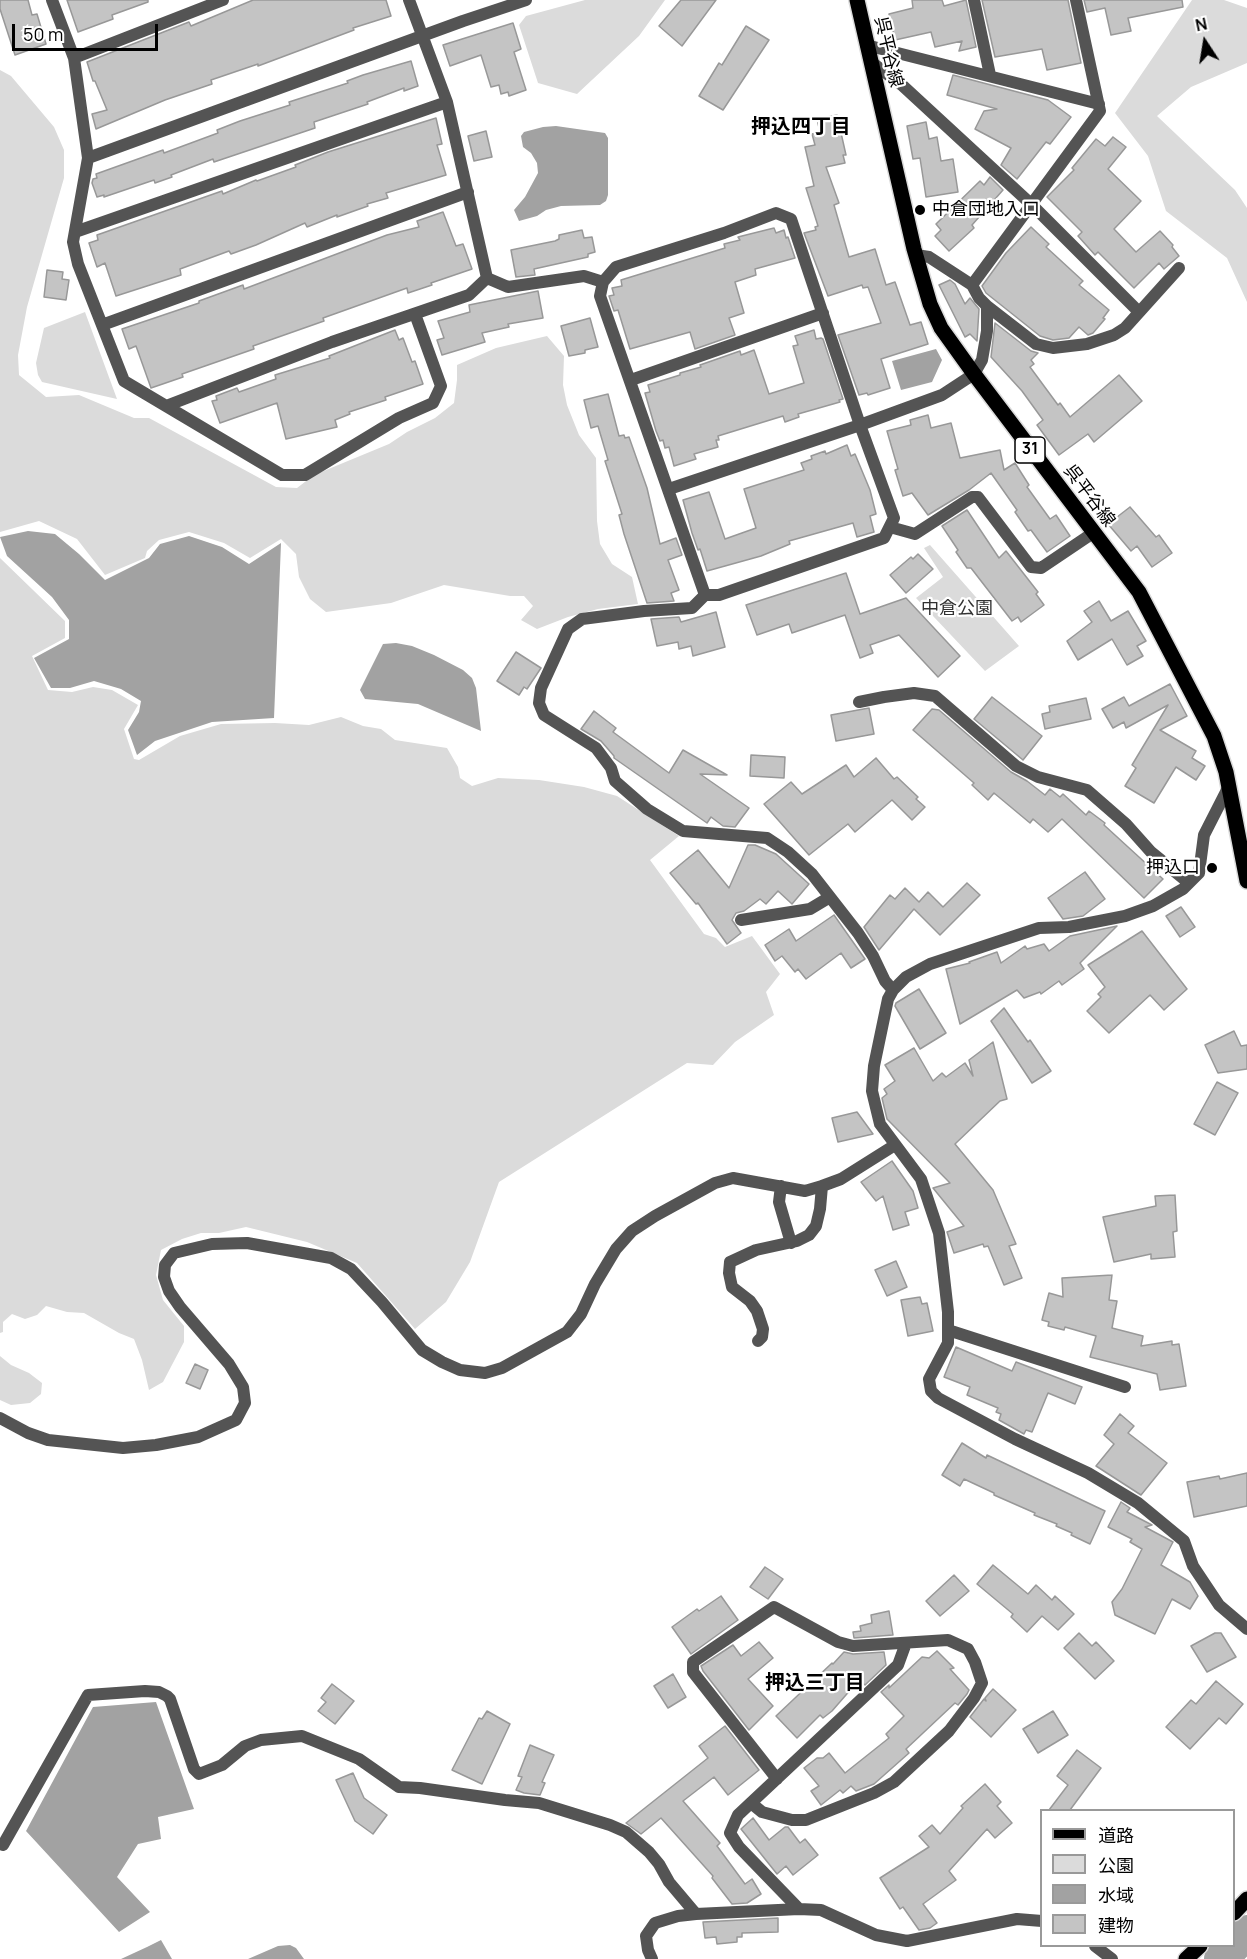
<!DOCTYPE html>
<meta charset="utf-8">
<style>
body{margin:0}
#map{position:relative;width:1247px;height:1959px;overflow:hidden;background:#fff;font-family:Manrope,"Noto Sans JP",sans-serif}
canvas{display:block}
.legend{position:absolute;left:1040px;top:1809px;width:195px;height:138px;box-sizing:border-box;background:#fff;border:2px solid #999;margin:0;padding:8px 10px;list-style:none;font-size:18px;color:#000}
.legend li{display:flex;align-items:center;gap:12px;height:30px}
.legend b{width:30px;border:2px solid #999}
.north{position:absolute;left:1175px;top:12px;width:60px;height:60px;-webkit-text-stroke:4px #fff;paint-order:stroke;rotate:348deg;font-size:16px;font-weight:700;line-height:24px;text-align:center;color:#000}
.north::after{content:'';display:block;margin:auto;width:21px;height:27px;background:#000;clip-path:polygon(50% 0,100% 100%,50% 72%,0 100%)}
.scale{position:absolute;left:12px;top:24px;width:146px;height:27px;box-sizing:border-box;border:3px solid #000;border-top:0;padding-left:8px;font-size:18px;line-height:21px;white-space:nowrap;color:#000;-webkit-text-stroke:4px #fff;paint-order:stroke}
</style>
<div id="map">
<canvas width="1247" height="1959"></canvas>
<ul class="legend">
<li><b style="height:8px;background:#000"></b>道路</li>
<li><b style="height:16px;background:#dbdbdb"></b>公園</li>
<li><b style="height:16px;background:#a2a2a2"></b>水域</li>
<li><b style="height:16px;background:#c4c4c4"></b>建物</li>
</ul>
<div class="north">N</div>
<div class="scale">50 m</div>
</div>
<script>
const c = document.querySelector('canvas').getContext('2d');
c.lineJoin = 'round';
function fill(path, color) { c.fillStyle = color; c.fill(path, 'evenodd'); }
const poly = rows => new Path2D(rows.map(r => 'M' + r).join(''));
function stroke(path, color, width, dash) { c.strokeStyle = color; c.lineWidth = width; c.lineCap = dash ? 'butt' : 'round'; c.setLineDash(dash || []); c.stroke(path); }
function drawText(font, color, halo, rows, align = 'center') {
  c.font = font + ' Manrope,"Noto Sans JP",sans-serif'; c.lineWidth = 4.5; c.setLineDash([]); c.textBaseline = 'middle'; c.strokeStyle = halo; c.fillStyle = color; for (const [text, x, y, turn = 0] of rows) {
    c.save(); c.translate(x, y); c.rotate((+turn || 0) * Math.PI / 180); c.textAlign = isNaN(turn) ? turn : align; if (halo) c.strokeText(text, 0, 0); c.fillText(text, 0, 0); c.restore();
  }
}
fill(poly([
 [585,0,665,0,639,36,577,94,538,83,519,25,526,16],
 [1192,0,1224,0,1247,8,1247,63,1191,87,1157,116,1235,190,1247,208,1247,302,1227,258,1166,211,1148,156,1115,113],
 [0,70,11,76,54,127,64,150,64,178,27,307,18,355,19,375,46,397,79,395,134,418,149,418,276,487,297,488,314,475,389,444,407,432,435,418,454,403,457,380,457,365,496,348,547,336,564,356,563,385,567,405,579,435,596,458,597,521,600,544,612,564,632,577,638,604,598,609,568,617,537,629,521,620,533,606,524,596,510,596,444,585,391,603,326,612,310,599,299,577,296,554,281,539,250,558,224,543,189,532,159,540,147,551,145,558,105,575,77,539,39,521,0,532],
 [85,312,117,399,42,382,38,375,36,363,44,328],
 [930,545,1019,646,985,671,916,598,943,577,924,548],
 [0,558,65,621,65,638,32,656,48,690,72,692,93,687,112,690,138,705,124,729,134,759,139,760,180,736,221,724,275,723,309,725,341,717,363,726,381,729,395,740,447,748,458,767,460,778,472,786,498,778,539,780,584,787,617,796,679,836,650,860,704,934,716,938,725,947,752,936,780,974,766,992,774,1015,735,1042,713,1065,687,1063,499,1182,470,1262,446,1302,415,1329,357,1263,307,1242,246,1227,219,1233,201,1233,182,1239,161,1250,156,1275,163,1300,184,1326,184,1342,163,1382,149,1390,142,1360,134,1339,119,1333,84,1313,67,1312,46,1306,37,1315,25,1319,12,1314,3,1322,3,1332,0,1333],
 [0,1356,11,1365,29,1373,42,1383,41,1394,30,1403,11,1405,0,1400]
]), '#dbdbdb');
fill(poly([
 [556,126,605,133,608,138,608,195,606,201,600,205,561,206,546,210,537,216,519,221,514,210,525,197,538,173,537,163,531,153,523,147,521,136,524,132,543,127],
 [936,349,942,360,932,382,901,390,892,361],
 [28,531,55,534,79,554,105,580,149,558,160,544,189,536,222,547,249,564,281,543,274,718,212,722,155,741,137,755,128,730,139,712,141,701,121,689,94,681,70,688,51,688,34,658,69,639,69,620,52,597,7,556,0,537],
 [396,643,412,646,434,655,463,670,472,678,476,688,481,731,418,704,365,699,360,690,383,644],
 [156,1702,194,1809,158,1817,161,1839,138,1844,117,1877,150,1912,119,1932,26,1831,93,1707],
 [161,1940,172,1959,121,1959,147,1947],
 [290,1945,296,1948,304,1959,248,1959,278,1946]
]), '#a2a2a2');
stroke(poly([
 [1221,1959,1247,1932]
]), '#a2a2a2', 34);
const building = poly([
 [0,0,28,0,32,15,37,14,46,44,15,55,0,9,0,0],
 [67,0,148,0,148,2,112,15,113,19,78,32,67,0],
 [253,0,386,0,391,16,353,28,354,30,258,66,258,64,211,80,212,84,165,100,96,129,92,114,107,110,95,81,93,81,87,62,189,22,191,26,253,0],
 [681,0,716,0,682,46,659,26,681,0],
 [912,0,942,0,944,6,966,0,976,47,959,51,962,41,935,47,931,32,895,40,889,14,913,8,912,0],
 [982,0,1068,0,1081,63,1047,70,1042,49,995,57,982,0],
 [1084,0,1182,0,1183,7,1128,18,1131,31,1111,35,1105,8,1087,12,1084,0],
 [513,23,521,49,514,52,526,90,509,96,508,92,501,94,499,85,491,87,481,55,450,66,443,45,513,23],
 [746,26,769,40,723,110,699,96,719,63,722,65,746,26],
 [411,61,418,86,404,91,404,88,367,102,368,104,314,122,315,128,214,162,213,159,171,175,172,177,155,183,154,180,104,197,104,195,97,197,92,183,93,179,97,178,96,174,163,150,164,153,218,133,217,130,240,121,290,105,289,102,348,83,347,81,363,75,411,61],
 [953,75,1048,100,1071,117,1050,144,1046,142,1017,179,1001,165,1011,148,975,129,984,111,997,109,947,95,953,75],
 [837,115,846,155,843,155,845,163,826,167,839,203,834,205,849,257,875,249,886,285,895,282,910,325,921,322,928,344,881,359,890,388,868,395,867,393,859,395,838,335,881,323,868,287,863,288,862,285,828,296,804,233,816,230,815,227,818,226,806,188,814,186,805,147,815,145,812,134,820,132,817,119,837,115],
 [436,118,442,144,437,145,446,175,386,193,388,198,367,204,368,206,337,217,337,215,307,227,305,223,256,245,231,254,229,251,180,269,181,275,116,296,105,263,97,267,89,243,98,240,97,235,222,191,223,194,256,180,257,181,296,167,295,165,328,152,436,118],
 [926,122,929,139,937,137,941,161,953,159,958,192,926,197,920,158,913,159,907,126,926,122],
 [486,131,492,157,474,161,468,136,486,131],
 [1113,137,1126,147,1108,169,1141,201,1114,229,1136,252,1160,231,1173,245,1172,247,1179,256,1164,269,1159,263,1134,288,1098,252,1095,255,1078,236,1082,232,1047,197,1074,170,1072,168,1096,139,1105,146,1113,137],
 [990,177,1003,190,972,225,974,228,949,251,935,236,941,230,936,224,980,181,984,185,990,177],
 [443,212,456,246,463,244,472,269,431,283,432,285,408,293,407,288,323,318,324,321,253,346,254,349,182,374,183,377,151,388,136,346,129,349,122,329,199,303,199,301,243,285,244,289,387,235,419,227,417,221,443,212],
 [1031,227,1049,244,1046,247,1083,281,1079,285,1109,310,1103,318,1105,319,1093,333,1088,335,1079,327,1069,338,1053,340,1040,336,986,293,982,286,1006,253,1031,227],
 [774,228,776,233,784,230,786,238,788,237,795,258,755,269,756,275,735,282,744,313,729,318,735,335,695,349,690,332,630,349,618,310,614,311,609,296,614,295,612,288,622,286,621,280,725,248,724,244,740,240,738,237,774,228],
 [582,230,584,238,592,237,595,252,588,254,588,257,534,269,535,275,516,277,511,250,555,241,559,239,559,235,582,230],
 [47,270,63,272,62,279,69,280,66,300,44,297,47,270],
 [950,280,955,284,965,304,970,298,979,309,977,341,970,334,965,337,939,285,950,280],
 [538,291,543,318,508,324,509,327,482,333,485,342,442,355,437,340,444,338,438,321,470,312,469,305,538,291],
 [590,318,598,347,585,350,585,353,569,356,561,326,590,318],
 [995,323,1031,351,1038,353,1031,360,1034,364,1030,367,1058,405,1060,403,1070,417,1119,375,1142,401,1094,442,1088,434,1059,455,1037,425,1043,420,1022,391,991,357,995,323],
 [395,330,399,340,403,338,412,362,415,361,423,384,385,397,386,400,349,412,350,414,335,420,337,427,286,439,277,403,220,423,212,401,217,400,216,396,237,388,239,392,276,379,275,375,330,358,329,356,395,330],
 [814,330,816,339,821,338,823,339,843,399,839,400,840,402,798,414,799,417,785,422,783,416,718,436,719,440,716,440,718,447,694,454,696,459,674,466,669,447,665,448,663,440,660,441,656,431,645,393,650,392,648,385,680,375,680,373,701,367,700,365,740,351,741,355,754,350,769,394,804,383,793,346,798,345,795,336,814,330],
 [608,394,619,436,624,435,625,438,629,437,647,488,660,544,676,538,682,555,668,560,679,590,671,593,674,601,647,603,624,534,619,515,622,514,605,461,608,460,598,426,591,428,584,400,608,394],
 [928,415,931,428,951,423,960,458,1000,450,1004,470,1015,463,1029,485,1027,487,1050,519,1056,515,1070,536,1047,552,1031,530,1028,531,1015,512,1017,510,991,473,969,490,928,515,912,493,903,496,895,470,898,469,887,431,911,425,910,420,928,415],
 [847,445,851,456,855,454,870,490,876,514,870,516,874,532,857,537,853,523,789,541,790,544,761,556,707,571,700,549,698,550,692,533,683,500,709,492,725,539,756,528,744,489,804,470,801,463,812,459,811,456,825,451,826,454,847,445],
 [1130,507,1156,537,1159,535,1172,553,1152,567,1137,546,1131,551,1108,524,1130,507],
 [967,510,999,558,1006,551,1038,592,1036,594,1044,605,1021,622,1018,617,1012,621,971,568,967,568,956,552,958,550,942,526,967,510],
 [918,554,933,569,906,593,890,575,911,557,913,559,918,554],
 [846,573,860,614,906,598,960,656,938,677,899,635,870,645,873,653,860,658,845,615,792,633,789,624,757,635,746,605,846,573],
 [1099,601,1111,621,1128,611,1146,641,1137,646,1143,656,1127,665,1112,639,1078,660,1067,641,1092,622,1084,611,1099,601],
 [716,612,725,647,693,656,691,646,679,649,678,642,657,646,651,619,679,617,681,622,716,612],
 [516,652,541,668,527,689,524,687,519,695,497,681,516,652],
 [1170,684,1187,716,1160,730,1196,751,1192,758,1205,766,1196,780,1176,767,1154,803,1125,786,1136,768,1132,765,1168,705,1126,728,1124,722,1113,728,1102,709,1124,697,1129,706,1170,684],
 [992,697,1042,736,1023,760,974,719,992,697],
 [1086,698,1091,719,1045,729,1042,714,1050,712,1049,706,1086,698],
 [869,708,874,734,836,741,831,715,869,708],
 [932,709,939,710,1011,772,1027,781,1045,795,1050,789,1060,797,1063,794,1086,815,1089,811,1105,823,1104,825,1163,879,1144,898,1062,819,1048,832,1033,819,1030,823,994,793,988,800,972,785,974,783,913,730,932,709],
 [594,711,616,728,613,732,669,773,683,750,727,775,700,774,749,808,735,827,723,826,711,817,707,823,614,758,614,756,601,741,581,729,594,711],
 [751,755,785,757,784,778,750,776,751,755],
 [876,758,894,779,897,777,918,797,916,799,925,807,912,820,892,800,855,832,848,824,809,855,764,804,791,782,802,794,846,765,854,777,876,758],
 [748,845,755,845,776,854,809,884,792,904,778,891,766,904,760,899,744,911,736,913,732,920,741,933,727,944,698,903,696,904,670,873,698,850,729,888,748,845],
 [1085,872,1105,899,1083,916,1063,919,1048,898,1085,872],
 [967,883,980,895,940,935,914,909,879,950,864,927,890,895,895,899,905,888,919,902,928,892,943,907,967,883],
 [1181,907,1195,927,1180,937,1166,916,1181,907],
 [834,915,865,959,851,968,841,953,806,979,798,969,795,972,782,956,775,961,765,945,789,929,796,941,834,915],
 [1117,926,1080,963,1084,969,1062,985,1059,981,1041,994,1040,992,1024,998,1017,990,960,1024,946,969,970,963,969,962,997,952,1001,963,1025,946,1027,949,1044,944,1049,951,1070,936,1117,926],
 [1142,931,1187,989,1164,1010,1150,995,1109,1033,1087,1011,1101,997,1098,994,1105,987,1088,965,1142,931],
 [919,989,946,1033,920,1049,895,1006,896,1003,919,989],
 [1004,1008,1028,1042,1030,1040,1051,1071,1032,1083,991,1021,1004,1008],
 [1234,1031,1241,1046,1247,1045,1247,1069,1218,1073,1205,1045,1234,1031],
 [993,1042,1007,1099,1000,1101,955,1144,993,1190,1016,1244,1009,1246,1022,1278,1004,1285,988,1246,984,1247,983,1244,954,1253,947,1232,964,1226,933,1188,950,1183,887,1119,882,1098,887,1094,884,1089,895,1081,885,1065,914,1048,933,1081,942,1073,946,1077,965,1063,973,1076,969,1060,993,1042],
 [1217,1082,1238,1093,1215,1135,1194,1124,1217,1082],
 [857,1112,873,1134,838,1142,832,1118,857,1112],
 [892,1161,913,1191,918,1208,905,1212,909,1225,893,1230,883,1196,876,1201,861,1182,892,1161],
 [1175,1195,1177,1231,1173,1232,1175,1257,1151,1259,1151,1254,1114,1262,1103,1217,1156,1206,1155,1196,1175,1195],
 [896,1261,907,1287,887,1296,875,1270,896,1261],
 [1112,1275,1109,1300,1117,1301,1112,1328,1143,1336,1141,1346,1172,1341,1172,1345,1179,1344,1186,1386,1160,1390,1157,1374,1090,1357,1096,1336,1065,1327,1064,1330,1048,1326,1049,1322,1042,1320,1049,1293,1063,1297,1062,1278,1112,1275],
 [920,1297,922,1304,927,1303,933,1331,908,1336,901,1300,920,1297],
 [956,1347,1012,1371,1016,1362,1082,1387,1075,1404,1048,1393,1032,1432,1026,1430,1024,1434,999,1420,1001,1414,996,1412,998,1408,967,1395,970,1387,944,1377,956,1347],
 [195,1364,208,1370,200,1389,186,1383,195,1364],
 [1120,1414,1134,1426,1128,1433,1167,1463,1141,1495,1096,1466,1114,1444,1104,1435,1120,1414],
 [962,1443,986,1458,987,1455,1105,1511,1090,1544,1071,1535,1072,1533,1056,1526,1057,1524,1034,1515,1035,1513,994,1495,994,1493,964,1479,960,1486,942,1475,962,1443],
 [1247,1473,1247,1506,1194,1517,1187,1482,1219,1476,1220,1479,1247,1473],
 [1121,1502,1130,1508,1127,1512,1152,1525,1145,1527,1173,1542,1161,1565,1190,1582,1198,1596,1190,1609,1172,1599,1155,1634,1115,1615,1112,1602,1122,1589,1142,1549,1130,1542,1132,1539,1108,1527,1121,1502],
 [993,1565,1028,1594,1036,1585,1052,1600,1055,1596,1074,1614,1058,1630,1042,1616,1027,1632,1011,1617,1013,1614,977,1584,993,1565],
 [765,1567,783,1579,768,1599,750,1587,765,1567],
 [954,1575,969,1591,940,1616,926,1601,954,1575],
 [721,1596,738,1620,691,1654,672,1627,697,1609,699,1611,721,1596],
 [889,1611,893,1635,854,1638,853,1632,861,1631,860,1626,872,1623,871,1615,889,1611],
 [1079,1633,1092,1646,1096,1642,1114,1661,1095,1679,1064,1648,1079,1633],
 [1215,1633,1221,1633,1236,1657,1207,1672,1191,1646,1215,1633],
 [759,1642,773,1658,748,1679,773,1706,749,1730,703,1671,701,1666,733,1645,741,1656,759,1642],
 [937,1651,954,1668,950,1669,969,1690,967,1694,958,1705,955,1703,906,1749,909,1753,874,1784,856,1791,851,1786,843,1793,840,1790,821,1805,811,1791,819,1786,804,1768,817,1758,823,1758,829,1753,845,1773,889,1738,886,1734,904,1716,881,1692,889,1685,889,1688,922,1657,929,1658,937,1651],
 [844,1652,853,1654,884,1652,886,1665,865,1685,859,1680,832,1711,823,1718,820,1715,797,1738,776,1716,832,1663,833,1664,844,1652],
 [673,1674,686,1697,668,1708,654,1686,673,1674],
 [1216,1681,1243,1704,1226,1724,1219,1718,1190,1749,1166,1727,1191,1700,1196,1704,1216,1681],
 [332,1684,354,1701,335,1724,318,1711,326,1702,321,1698,332,1684],
 [993,1689,1016,1710,991,1737,970,1717,984,1699,986,1701,985,1698,993,1689],
 [487,1711,510,1724,482,1784,452,1770,479,1718,482,1719,487,1711],
 [1053,1711,1068,1735,1038,1753,1023,1729,1053,1711],
 [725,1726,759,1770,728,1795,714,1777,683,1801,720,1843,717,1846,745,1884,752,1879,761,1894,747,1903,732,1904,712,1878,713,1876,661,1818,641,1834,626,1823,708,1758,699,1746,725,1726],
 [530,1745,554,1755,542,1782,545,1783,540,1795,524,1793,516,1790,522,1777,518,1776,530,1745],
 [1077,1750,1101,1768,1070,1810,1049,1810,1068,1785,1057,1776,1077,1750],
 [353,1773,364,1798,387,1815,373,1834,355,1821,336,1780,353,1773],
 [985,1784,1001,1802,997,1806,1012,1823,995,1838,987,1829,949,1871,956,1880,923,1904,937,1923,930,1928,919,1930,903,1907,900,1909,880,1878,929,1847,919,1836,932,1825,940,1834,963,1808,961,1806,985,1784],
 [753,1818,769,1840,785,1827,788,1827,800,1843,805,1839,818,1855,793,1875,786,1866,777,1874,741,1829,753,1818],
 [778,1918,778,1932,742,1933,742,1937,737,1937,737,1942,717,1944,716,1937,705,1938,703,1922,778,1918]
]);
fill(building, '#c4c4c4');
stroke(building, '#989898', 1.5);
const primary = poly([
 [857,0,914,249,930,304,941,328,974,374,1139,592,1214,736,1226,772,1247,881],
 [1234,1913,1247,1899],
 [1186,1959,1200,1946]
]);
stroke(primary, '#dbdbdb', 18);
stroke(poly([
 [52,0,74,58,88,158,73,242,78,264,124,381,282,475,305,475,399,418,433,403,441,386,415,314],
 [974,0,990,75],
 [866,45,1099,104],
 [74,58,223,0],
 [870,61,903,86,1032,205,1139,312],
 [88,158,463,21,526,0],
 [75,232,447,102],
 [916,255,929,257,972,285,979,298,987,306,1036,344,1053,348,1087,344,1114,335,1125,328,1179,268],
 [487,278,508,287,584,276,603,282],
 [972,285,1100,111,1076,0],
 [102,325,468,192],
 [631,380,823,313],
 [166,406,332,342,469,295,487,278,447,102,409,0],
 [669,489,860,425,942,395,974,374,982,360,987,331,987,306],
 [890,527,915,534,972,497,978,497,1031,567,1041,568,1093,533],
 [705,595,600,296,603,282,616,267,724,233,776,213,791,219,860,425,894,518,884,538,719,595,705,595,692,608,644,611,582,619,568,629,541,688,539,703,544,715,596,748,611,768,615,781,647,809,683,831,767,838,788,852,812,874,858,933,873,956,885,981,893,990],
 [859,702,884,697,914,693,935,696,1016,766,1038,777,1087,790,1126,824,1151,852,1189,883],
 [1229,786,1204,835,1199,873,1183,889,1153,906,1125,916,1069,927,1039,928,930,964,906,977,893,990,888,999,874,1066,872,1091,880,1124,921,1179,939,1233,948,1312,948,1343,929,1379,931,1391,938,1398,1015,1439,1088,1473,1138,1503,1184,1541,1193,1566,1219,1605,1247,1629],
 [741,920,810,909,830,897],
 [781,1186,779,1202,791,1243],
 [948,1330,1125,1387],
 [758,1341,762,1337,763,1329,757,1311,750,1301,732,1287,729,1273,730,1262,756,1250,797,1241,809,1235,816,1226,820,1209,822,1186],
 [0,1418,28,1433,48,1440,123,1448,156,1445,198,1437,236,1420,245,1403,243,1387,229,1364,180,1307,169,1291,164,1277,165,1265,174,1253,212,1244,247,1243,331,1258,351,1269,382,1302,422,1350,442,1362,460,1370,485,1373,502,1368,567,1332,581,1314,595,1284,616,1249,632,1231,655,1216,715,1183,733,1178,805,1191,822,1186,841,1179,895,1145],
 [751,1803,762,1812,792,1820,806,1820,874,1793,894,1782,949,1731,974,1698,982,1683,975,1662,968,1649,948,1640,853,1646,838,1642,774,1607,693,1662,693,1672,777,1779],
 [3,1845,88,1695,145,1691,159,1692,167,1696,170,1699,194,1769,199,1774,222,1765,245,1746,261,1740,302,1736,359,1759,399,1787,420,1788,505,1800,539,1803,610,1825,626,1832,649,1852,659,1864,669,1882,696,1914],
 [799,1909,739,1847,730,1833,738,1815,898,1665,906,1643],
 [1095,1946,1112,1959],
 [652,1959,648,1950,646,1936,655,1923,678,1916,696,1914,799,1909,821,1910,876,1935,907,1941,1017,1919,1042,1921]
]), '#545454', 12);
stroke(primary, '#000', 15);
for (const [x, y, r, color] of [
 [920,210,6,"#000"],
 [1212,868,6,"#000"]
]) { const dot = new Path2D(); dot.arc(x, y, r, 0, 2 * Math.PI); c.fillStyle = color; c.fill(dot); stroke(dot, '#fff', 2); }
for (const [x, y, w] of [
 [1030,450,30]
]) { const box = new Path2D(); box.roundRect(x - w / 2, y - 13, w, 26, 4.5); c.fillStyle = '#fff'; c.fill(box); stroke(box, '#000', 1.5); }
drawText('bold 16px', '#000', null, [
 ["31",1030,450]
]);
drawText('18px', '#000', '#fff', [
 ["呉平谷線",888,52,77],
 ["呉平谷線",1089,496,53]
]);
drawText('18px', '#000', '#fff', [
 ["中倉団地入口",932,210],
 ["押込口",1200,868,"right"]
], 'left');
drawText('18px', '#323232', '#fff', [
 ["中倉公園",957,609]
]);
drawText('bold 20px', '#000', '#fff', [
 ["押込四丁目",801,127],
 ["押込三丁目",815,1683]
]);
</script>
